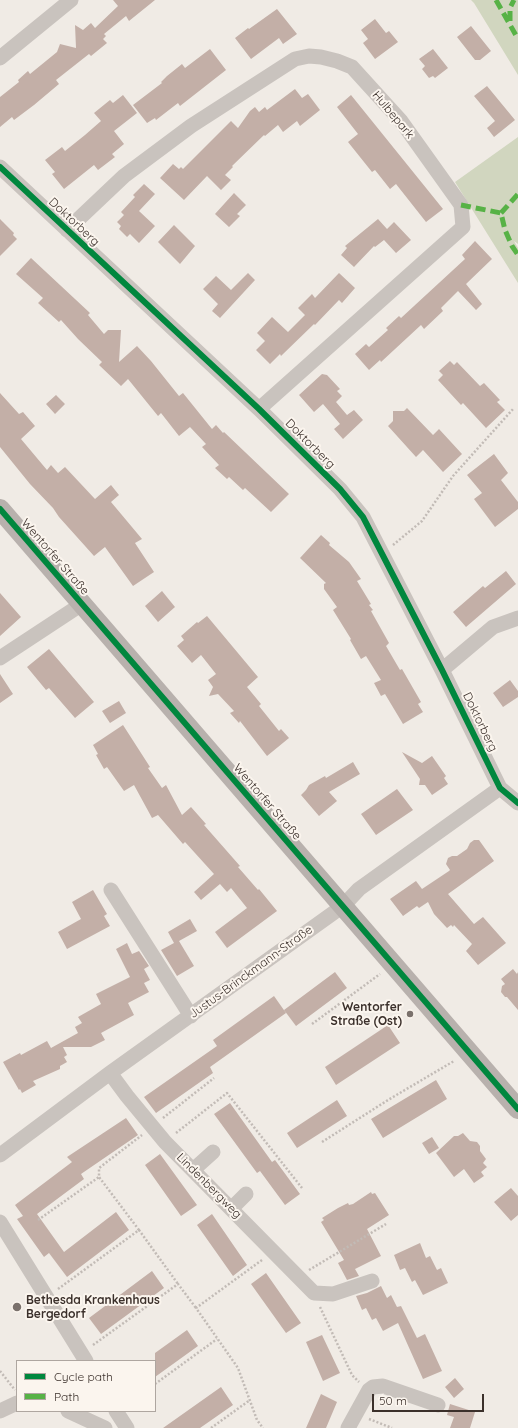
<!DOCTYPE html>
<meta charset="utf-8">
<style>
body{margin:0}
#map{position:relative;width:518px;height:1428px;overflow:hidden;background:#f0ebe5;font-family:Quicksand,sans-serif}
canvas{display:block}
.legend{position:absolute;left:16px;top:1360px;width:140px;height:52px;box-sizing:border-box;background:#fbf5ee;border:1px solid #aea6a0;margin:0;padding:5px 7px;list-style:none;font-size:12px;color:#3b302b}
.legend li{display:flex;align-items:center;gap:8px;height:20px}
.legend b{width:20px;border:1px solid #aea6a0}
.scale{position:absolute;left:372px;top:1394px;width:112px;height:18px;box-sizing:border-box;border:2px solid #3b302b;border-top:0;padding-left:5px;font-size:12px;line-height:14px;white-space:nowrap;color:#3b302b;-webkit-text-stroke:3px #fbf5ee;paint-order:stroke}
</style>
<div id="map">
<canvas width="518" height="1428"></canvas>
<ul class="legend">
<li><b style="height:5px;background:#00873e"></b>Cycle path</li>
<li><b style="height:5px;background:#57b246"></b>Path</li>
</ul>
<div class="scale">50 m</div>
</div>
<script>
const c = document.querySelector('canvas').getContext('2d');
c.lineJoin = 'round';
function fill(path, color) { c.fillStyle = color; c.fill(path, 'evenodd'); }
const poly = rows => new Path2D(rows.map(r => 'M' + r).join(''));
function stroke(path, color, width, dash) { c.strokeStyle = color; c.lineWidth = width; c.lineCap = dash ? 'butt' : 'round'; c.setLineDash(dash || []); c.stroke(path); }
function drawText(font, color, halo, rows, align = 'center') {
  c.font = font + ' Quicksand,sans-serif'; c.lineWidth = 4; c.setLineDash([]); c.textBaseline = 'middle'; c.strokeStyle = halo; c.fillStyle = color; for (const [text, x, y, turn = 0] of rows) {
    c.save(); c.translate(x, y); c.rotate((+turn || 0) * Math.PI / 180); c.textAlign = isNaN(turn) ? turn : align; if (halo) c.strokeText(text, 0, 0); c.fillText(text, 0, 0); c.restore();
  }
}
fill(poly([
 [471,0,518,0,518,75,474,3],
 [518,137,518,244,514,241,518,248,518,283,455,182]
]), '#d1d6bf');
fill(poly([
 [113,0,155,0,129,21,126,16,104,34,106,36,103,39,107,43,91,56,89,54,56,80,59,84,34,105,14,120,12,117,0,127,0,97,19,82,18,80,28,71,30,74,57,52,60,44,76,48,75,25,83,30,91,23,95,28,118,6],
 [277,9,297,34,283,44,279,38,251,59,235,38,248,28,249,29],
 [375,19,386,33,389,31,398,42,375,59,363,43,368,39,361,30],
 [471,26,491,51,480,60,475,60,457,37],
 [210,49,226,70,180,106,178,103,156,120,155,118,147,123,133,105,162,83,161,82,167,76,182,64,185,68],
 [433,49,448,68,435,78,433,76,429,78,422,69,425,66,419,59],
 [487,86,515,120,494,137,487,128,495,121,474,96],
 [295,89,302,98,308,94,320,110,300,126,297,121,283,132,278,125,265,136,264,135,232,166,233,167,225,175,231,180,221,190,207,176,184,200,160,178,173,164,179,169,181,167,183,169,231,121,238,128,250,111,255,107,259,112,265,107,267,110],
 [123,95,137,113,114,131,124,144,112,154,115,157,98,170,94,165,64,189,52,174,55,172,45,160,62,147,65,151,85,135,101,121,94,113,110,100,113,103],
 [351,95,443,209,426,222,396,184,390,189,375,170,372,172,348,142,358,134,337,107],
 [144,184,155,194,139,211,155,226,139,243,130,234,127,237,119,229,121,226,117,222,124,215,121,212,135,197,133,195],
 [234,193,246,205,237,214,240,216,229,227,215,214],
 [0,219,14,233,13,235,17,239,0,256],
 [378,219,387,229,394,222,411,240,396,253,384,240,375,247,374,246,354,267,341,255,347,248,345,246],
 [174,225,195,246,180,264,158,242],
 [475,241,492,259,466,284,482,304,476,310,458,291,441,308,443,311,424,329,421,325,381,362,380,360,369,370,355,354,366,344,369,347,388,330,386,328,399,316,401,318,465,259,462,255],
 [31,258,90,313,88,315,104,334,108,330,121,330,119,362,137,346,151,361,179,396,183,393,212,429,216,425,223,433,224,432,289,494,271,512,245,488,243,490,229,477,227,479,215,468,219,465,202,447,206,444,190,427,179,436,161,413,158,416,128,379,121,386,99,365,102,362,78,339,61,320,59,322,38,303,43,298,16,274],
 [248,273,255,280,220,318,212,311,218,304,203,289,216,276,231,290],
 [339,273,355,288,342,303,339,300,315,325,314,324,281,356,280,354,270,364,256,350,265,341,257,333,272,317,288,332,305,315,298,308,312,294,315,298],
 [450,361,454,365,457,362,480,386,484,383,500,400,497,402,505,410,486,428,463,403,461,405,438,380,443,375,439,371],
 [322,374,327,375,340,389,337,391,342,396,336,402,347,415,354,410,363,420,343,439,334,429,340,424,323,404,314,412,299,395],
 [0,393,19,414,23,412,35,426,21,439,47,470,51,465,58,473,65,467,95,499,111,485,119,495,111,502,142,539,135,543,154,572,133,586,105,547,94,556,59,517,53,508,30,484,0,447],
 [56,395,65,404,55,414,46,404],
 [407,408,433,435,439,429,462,454,443,472,423,450,416,457,388,426,393,421,393,411,404,411],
 [494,454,508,473,501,480,518,502,518,509,495,527,474,499,482,493,467,475],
 [321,535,330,543,329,545,349,562,361,579,357,581,371,604,369,605,373,610,371,611,389,643,386,646,400,670,402,669,421,702,418,704,423,712,403,724,385,694,381,696,374,683,381,680,366,656,361,659,350,640,351,639,333,610,337,607,324,589,324,584,326,583,300,558],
 [506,571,516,584,466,627,453,612,483,586,485,588],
 [162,591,175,607,158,622,145,606],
 [0,593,21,617,0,636],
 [207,616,258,677,247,687,261,704,259,706,279,731,281,729,289,738,267,756,240,721,239,723,230,713,234,711,218,694,209,696,213,687,208,680,216,674,201,655,192,663,177,646,184,640,181,636,197,622,198,623],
 [49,649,94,702,75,718,49,688,46,690,27,667],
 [0,674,13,694,0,703],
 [510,680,518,691,518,697,503,707,493,693],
 [119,701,126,713,110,723,102,711],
 [123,725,150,767,148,768,162,788,166,785,182,815,191,807,206,824,204,825,240,866,238,867,258,890,259,889,277,911,227,948,215,932,247,908,231,888,227,892,220,884,201,900,194,892,214,874,185,842,183,844,158,815,152,818,134,785,124,791,107,767,104,769,96,755,98,754,93,745],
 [402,752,422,763,432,756,446,776,444,778,448,784,432,795,425,785,419,785,420,779],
 [353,762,360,774,329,792,337,801,319,816,301,795,306,790,309,785,325,776,326,778],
 [397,789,413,810,376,835,361,814],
 [474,840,479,840,494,861,448,894,474,924,483,917,506,943,478,965,466,951,472,944,454,925,453,927,451,925,447,928,434,914,428,902,419,908,417,906,403,916,390,899,416,881,422,889,449,871,450,870,446,864,448,858,452,856,457,856,467,849,470,843],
 [93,890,107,914,104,916,110,926,67,949,58,932,81,919,72,902],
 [190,919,197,931,179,941,194,966,177,976,161,950,174,943,168,932],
 [127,943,132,954,139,951,149,966,144,969,150,980,144,983,149,992,128,1003,134,1015,101,1033,105,1040,91,1047,63,1047,67,1055,64,1057,67,1062,60,1066,60,1069,33,1081,36,1085,22,1093,20,1089,19,1090,3,1062,20,1053,21,1055,47,1041,51,1048,78,1033,75,1027,82,1023,78,1017,101,1004,96,994,130,977,116,949],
 [513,969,517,974,518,972,518,1010,507,997,505,997,501,992,502,986,505,984,501,979],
 [335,972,347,988,296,1026,284,1010],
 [274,996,286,1013,210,1067,213,1073,156,1113,144,1097,217,1046,213,1040],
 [388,1025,400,1043,336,1085,325,1067],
 [436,1080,447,1099,383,1138,371,1119],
 [337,1100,347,1116,297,1148,287,1133],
 [230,1103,272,1162,275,1160,300,1194,285,1205,260,1171,257,1173,214,1114],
 [126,1118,138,1135,81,1174,84,1179,37,1214,64,1252,116,1212,129,1230,67,1277,49,1253,44,1257,17,1219,23,1216,15,1205,72,1162,67,1157],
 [463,1133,470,1141,477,1142,480,1146,480,1151,486,1159,483,1163,487,1167,481,1172,484,1176,474,1183,464,1169,454,1177,436,1153,454,1136,458,1136],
 [432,1137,439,1148,429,1154,422,1143],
 [160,1154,197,1205,181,1216,145,1165],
 [511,1188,518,1196,518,1215,511,1221,494,1202],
 [371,1192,372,1194,375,1193,389,1215,367,1229,381,1256,355,1269,359,1276,347,1280,338,1263,344,1260,321,1222,324,1220,322,1218,338,1208,348,1203,349,1205,353,1204],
 [212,1214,247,1265,233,1276,197,1225],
 [420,1243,426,1258,430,1256,437,1270,441,1268,448,1283,423,1295,415,1280,412,1282,405,1268,400,1270,394,1255],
 [152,1271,164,1288,101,1334,89,1318],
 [266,1273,301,1323,286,1333,251,1284],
 [381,1286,387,1298,391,1295,397,1307,401,1306,417,1338,425,1334,442,1371,423,1379,398,1323,383,1331,376,1318,372,1320,366,1308,362,1310,356,1296,367,1293],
 [187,1330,198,1346,155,1377,155,1353],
 [322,1335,340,1373,323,1381,306,1342],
 [455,1378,464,1389,454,1398,445,1387],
 [221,1387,233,1405,200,1428,163,1428],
 [321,1394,337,1402,326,1428,306,1428],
 [450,1404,475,1412,470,1428,450,1428,454,1417,447,1415]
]), '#c3afa7');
stroke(poly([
 [393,545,422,521,453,476,514,408],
 [312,1024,380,974],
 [163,1118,214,1078],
 [176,1133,227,1093,302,1188],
 [322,1142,388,1100,454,1061],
 [38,1220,99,1177],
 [139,1230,99,1177,99,1168,142,1135],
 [262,1260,196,1308,238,1368,257,1420,263,1428],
 [309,1270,386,1224],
 [58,1289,139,1230,178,1284],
 [320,1307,352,1375,359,1382],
 [93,1345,178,1284,196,1308],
 [0,1371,15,1390],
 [155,1384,217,1339],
 [369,1419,392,1428],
 [211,1428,250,1400]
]), '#c2bbb6', 2.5, [2, 2]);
stroke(poly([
 [0,58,71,0],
 [0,167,259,409,340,489,363,517,442,670,500,788,518,803],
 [67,230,124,176,191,126,295,59,309,56,321,57,337,61,352,67,401,121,461,205,463,227,259,409],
 [0,658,82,604],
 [442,670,493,627,518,618],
 [111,890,191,1016],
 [110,1073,127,1096,165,1142,314,1293,333,1294,372,1281],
 [0,1155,110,1073,343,906,359,889,500,788],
 [193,1170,213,1152],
 [231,1209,246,1194],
 [0,1222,86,1361],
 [0,1411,17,1403],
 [68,1411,105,1428],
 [116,1411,127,1428],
 [348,1428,369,1390,373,1387,383,1386,438,1405]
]), '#c9c3be', 15);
stroke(poly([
 [0,509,518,1109]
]), '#b8b1ad', 20);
stroke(poly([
 [496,0,518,39],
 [510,21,510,8,514,0],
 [461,205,501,213,505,230,512,246,518,255],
 [501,213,518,194]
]), '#57b246', 5, [10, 5]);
stroke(poly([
 [0,167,259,409,340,489,363,517,442,670,500,788,518,803],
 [0,509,518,1109]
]), '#00873e', 6);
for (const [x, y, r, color] of [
 [410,1014,4,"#7a716c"],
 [17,1307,5,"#7a716c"]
]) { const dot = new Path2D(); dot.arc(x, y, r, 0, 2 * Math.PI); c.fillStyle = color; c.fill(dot); stroke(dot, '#fbf5ee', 1.5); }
drawText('12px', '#3b302b', '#fbf5ee', [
 ["Hulbepark",393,115,50],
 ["Doktorberg",74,222,43],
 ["Doktorberg",310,444,45],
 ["Wentorfer Straße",55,557,49],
 ["Doktorberg",480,722,64],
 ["Wentorfer Straße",267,802,49],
 ["Justus-Brinckmann-Straße",251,972,-36],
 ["Lindenbergweg",209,1186,45]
]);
drawText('bold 12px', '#3b302b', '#fbf5ee', [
 ["Wentorfer",402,1007],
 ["Straße (Ost)",402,1021],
 ["Bethesda Krankenhaus",26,1300,"left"],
 ["Bergedorf",26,1314,"left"]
], 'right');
</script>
